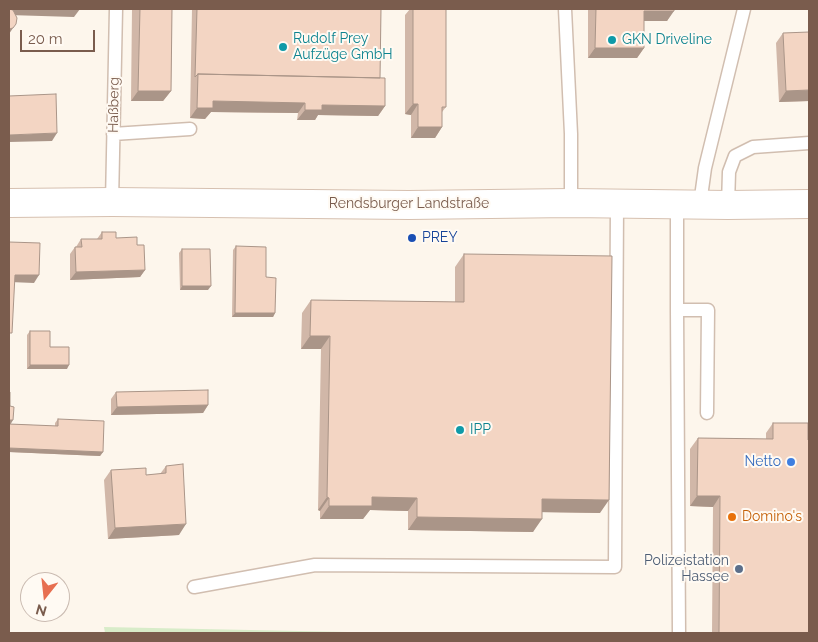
<!DOCTYPE html>
<meta charset="utf-8">
<style>
body{margin:0}
#map{position:relative;width:818px;height:642px;overflow:hidden;background:#fdf6ec;font-family:Raleway,sans-serif}
canvas{display:block}
.frame{position:absolute;inset:0;border:10px solid #7a5c4d;pointer-events:none}
.north{position:absolute;left:20px;top:572px;width:50px;height:50px;box-sizing:border-box;background:#fffaf3;border:1px solid #cabbb1;border-radius:50%;rotate:196deg;font-size:14px;font-weight:700;line-height:20px;text-align:center;color:#7a5c4d}
.north::after{content:'';display:block;margin:auto;width:18px;height:22px;background:#e76f51;clip-path:polygon(50% 0,100% 100%,50% 72%,0 100%)}
.scale{position:absolute;left:20px;top:30px;width:75px;height:22px;box-sizing:border-box;border:2px solid #7a5c4d;border-top:0;padding-left:6px;font-size:15px;line-height:18px;white-space:nowrap;color:#7a5c4d;-webkit-text-stroke:4px #fffaf3;paint-order:stroke}
</style>
<div id="map">
<canvas width="818" height="642"></canvas>
<div class="frame"></div>
<div class="north">N</div>
<div class="scale">20 m</div>
</div>
<script>
const c = document.querySelector('canvas').getContext('2d');
c.lineJoin = 'round';
function fill(path, color) { c.fillStyle = color; c.fill(path, 'evenodd'); }
const poly = rows => new Path2D(rows.map(r => 'M' + r).join(''));
function stroke(path, color, width, dash) { c.strokeStyle = color; c.lineWidth = width; c.lineCap = dash ? 'butt' : 'round'; c.setLineDash(dash || []); c.stroke(path); }
function drawText(font, color, halo, rows, align = 'center') {
  c.font = font + ' Raleway,sans-serif'; c.lineWidth = 4; c.setLineDash([]); c.textBaseline = 'middle'; c.strokeStyle = halo; c.fillStyle = color; for (const [text, x, y, turn = 0] of rows) {
    c.save(); c.translate(x, y); c.rotate((+turn || 0) * Math.PI / 180); c.textAlign = isNaN(turn) ? turn : align; if (halo) c.strokeText(text, 0, 0); c.fillText(text, 0, 0); c.restore();
  }
}
fill(poly([
 [104,627,348,632,348,633,105,633]
]), '#d8ecc9');
const lane = poly([
 [565,9,571,134,571,203],
 [113,134,190,129],
 [112,202,116,9],
 [677,204,677,310,679,633],
 [700,204,705,168,744,9],
 [728,205,729,172,735,156,753,147,809,143],
 [677,310,708,310,707,413],
 [194,587,315,565,615,567,617,204]
]);
const secondary = poly([
 [9,203,112,202,409,205,571,203,728,205,809,204]
]);
stroke(lane, '#d1beb0', 15);
stroke(secondary, '#d6c0b0', 30);
stroke(lane, '#fff', 12);
stroke(secondary, '#fff', 28);
fill(poly([
 [132,9,172,9,171,91,163,101,131,101],
 [192,9,381,9,380,78,385,106,378,116,318,115,315,120,297,120,298,113,211,112,205,119,190,118],
 [410,9,446,9,446,107,442,112,442,127,435,138,411,138,411,115,405,114,405,15],
 [588,9,674,9,667,21,644,21,644,48,637,58,588,58],
 [783,33,809,101,779,102,776,43],
 [102,232,116,238,137,245,145,270,140,277,70,280,70,254,75,247,76,247,81,239,97,239],
 [236,246,266,277,275,313,273,317,232,317,233,250],
 [182,249,208,290,180,290,179,253],
 [464,254,600,513,542,512,533,532,408,530,408,511,370,510,363,519,320,519,320,511,318,510,321,349,301,349,302,313,311,300,455,302,455,267],
 [30,331,50,347,67,369,27,369,27,335],
 [116,392,208,405,203,413,111,415,111,399],
 [10,406,11,424,55,426,55,423,58,419,103,452,100,456,9,452],
 [773,423,809,633,712,633,713,507,690,506,690,449,698,438,766,439,766,433],
 [166,466,179,535,108,539,104,480,111,470,146,475,160,474]
]), '#d1b7a8');
fill(poly([
 [9,9,80,9,74,17,9,15],
 [644,11,674,11,667,21,636,21],
 [13,28,9,34,9,29],
 [595,48,644,48,637,58,588,58],
 [809,90,809,101,779,102,786,91],
 [138,91,171,91,163,101,131,101],
 [213,101,305,103,298,113,211,112,205,119,190,118,197,108],
 [413,104,418,104,411,115,405,114],
 [322,105,385,106,378,116,318,115,315,120,297,120,305,110],
 [418,127,442,127,435,138,411,138],
 [57,133,52,141,9,142,9,135],
 [145,270,140,277,70,280,76,272],
 [15,275,39,275,34,283,10,282],
 [182,286,211,286,208,290,180,290],
 [235,313,275,313,273,317,232,317],
 [310,336,330,336,321,349,301,349],
 [30,365,69,365,67,369,27,369],
 [208,405,203,413,111,415,117,407],
 [9,420,13,420,9,427],
 [9,448,103,452,100,456,9,452],
 [697,496,720,496,713,507,690,506],
 [327,497,329,498,320,511,318,510],
 [372,497,417,498,408,511,370,510,363,519,320,519,329,506],
 [542,499,609,500,600,513,533,512],
 [417,517,542,519,533,532,408,530],
 [186,524,179,535,108,539,115,528]
]), '#aa9588');
const building = poly([
 [9,9,13,10,17,18,16,24,13,28,9,29,9,9],
 [140,9,172,9,171,91,138,91,140,9],
 [197,9,381,9,380,78,198,74,195,77,197,9],
 [413,9,446,9,446,107,442,107,442,127,418,127,418,104,413,104,413,9],
 [596,9,674,9,674,11,644,11,644,48,595,48,596,9],
 [809,32,809,90,786,91,783,33,809,32],
 [198,74,385,78,385,106,322,105,322,110,305,110,305,103,213,101,213,108,197,108,198,74],
 [56,94,57,133,9,135,9,96,56,94],
 [102,232,116,232,116,238,137,237,137,245,144,245,145,270,76,272,75,247,82,247,81,239,102,239,102,232],
 [9,242,40,243,39,275,15,275,12,333,9,333,9,242],
 [236,246,266,247,266,277,276,278,275,313,235,313,236,246],
 [182,249,210,249,211,286,182,286,182,249],
 [464,254,612,256,609,500,542,499,542,519,417,517,417,498,372,497,372,506,329,506,329,498,327,497,330,336,310,336,311,300,464,302,464,254],
 [30,331,50,331,50,347,69,347,69,365,30,365,30,331],
 [208,390,208,405,117,407,116,392,208,390],
 [9,392,10,392,10,406,14,407,13,420,9,420,9,428,9,392],
 [58,419,104,421,103,452,9,448,9,424,58,426,58,419],
 [773,423,808,423,808,440,809,440,809,633,719,633,720,496,697,496,698,438,773,439,773,423],
 [183,464,186,524,115,528,111,470,146,468,146,475,166,473,166,466,183,464]
]);
fill(building, '#f3d5c3');
stroke(building, '#aa9588', 1);
for (const [x, y, r, color] of [
 [612,40,5,"#0f9aa8"],
 [283,47,5,"#0f9aa8"],
 [412,238,5,"#1a4fb4"],
 [460,430,5,"#0f9aa8"],
 [791,462,5,"#3f7fe0"],
 [732,517,5,"#e8710a"],
 [739,569,5,"#5c6f8a"]
]) { const dot = new Path2D(); dot.arc(x, y, r, 0, 2 * Math.PI); c.fillStyle = color; c.fill(dot); stroke(dot, '#fffaf3', 2); }
drawText('14px', '#0d838f', '#fffaf3', [
 ["Rudolf Prey",293,39],
 ["Aufzüge GmbH",293,55],
 ["GKN Driveline",622,40],
 ["IPP",470,430]
], 'left');
drawText('14px', '#7a5c4d', '#fffaf3', [
 ["Haßberg",114,105,-89],
 ["Rendsburger Landstraße",409,204]
]);
drawText('14px', '#164399', '#fffaf3', [
 ["PREY",422,238]
], 'left');
drawText('14px', '#366cbe', '#fffaf3', [
 ["Netto",781,462]
], 'right');
drawText('14px', '#c56008', '#fffaf3', [
 ["Domino's",742,517]
], 'left');
drawText('14px', '#4e5e75', '#fffaf3', [
 ["Polizeistation",729,561],
 ["Hassee",729,577]
], 'right');
</script>
